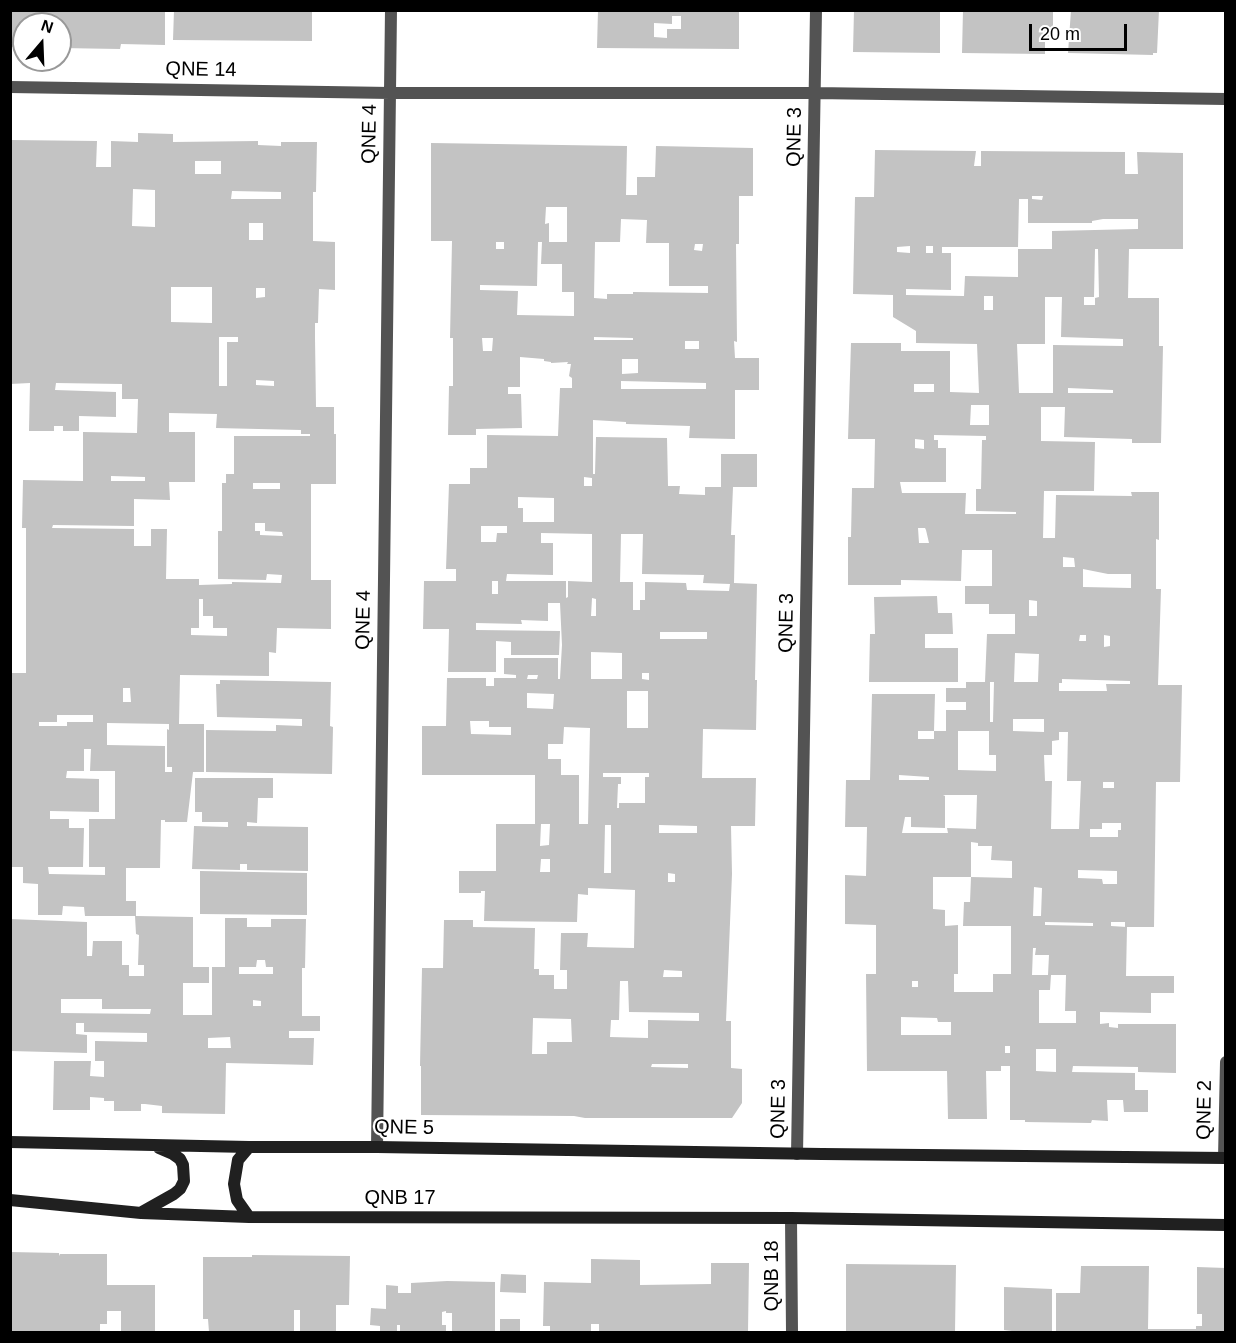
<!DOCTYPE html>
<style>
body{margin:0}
#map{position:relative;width:1236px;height:1343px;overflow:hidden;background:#fff;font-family:Arial,sans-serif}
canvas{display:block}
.frame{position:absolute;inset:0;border:12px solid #000;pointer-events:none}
.north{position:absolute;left:12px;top:12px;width:60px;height:60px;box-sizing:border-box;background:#fff;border:2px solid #999;border-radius:50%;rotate:19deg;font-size:16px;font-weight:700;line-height:24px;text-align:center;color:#000}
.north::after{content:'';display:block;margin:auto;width:21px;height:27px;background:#000;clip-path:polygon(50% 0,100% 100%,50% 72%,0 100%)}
.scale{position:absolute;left:1029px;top:24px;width:98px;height:27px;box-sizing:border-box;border:3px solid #000;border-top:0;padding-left:8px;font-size:18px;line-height:21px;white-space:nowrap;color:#000;-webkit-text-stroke:4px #fff;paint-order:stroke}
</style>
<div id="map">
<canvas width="1236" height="1343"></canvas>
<div class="frame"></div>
<div class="north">N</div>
<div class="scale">20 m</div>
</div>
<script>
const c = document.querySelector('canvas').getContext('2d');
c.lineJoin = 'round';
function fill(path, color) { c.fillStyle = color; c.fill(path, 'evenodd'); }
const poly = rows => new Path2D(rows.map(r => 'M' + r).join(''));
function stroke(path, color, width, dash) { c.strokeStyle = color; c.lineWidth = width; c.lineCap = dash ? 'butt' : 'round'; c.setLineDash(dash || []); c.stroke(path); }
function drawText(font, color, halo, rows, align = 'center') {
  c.font = font + ' Arial,sans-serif'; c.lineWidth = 4.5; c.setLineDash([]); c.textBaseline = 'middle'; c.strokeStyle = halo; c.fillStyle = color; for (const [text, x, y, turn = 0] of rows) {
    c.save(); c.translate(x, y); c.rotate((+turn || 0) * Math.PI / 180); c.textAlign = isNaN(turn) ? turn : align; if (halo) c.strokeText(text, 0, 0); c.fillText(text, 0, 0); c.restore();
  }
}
fill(poly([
 [10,10,165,10,165,45,121,44,120,49,60,48,60,24,24,24,24,47,10,47],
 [174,10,312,10,312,41,173,40],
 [598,10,681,10,681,16,672,16,672,24,654,23,654,37,667,38,667,29,681,29,681,10,739,10,739,49,597,48],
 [854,10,940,10,940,53,853,52],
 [963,10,1053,10,1053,37,1045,37,1045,54,962,53],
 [1071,10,1159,10,1157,53,1153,53,1153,55,1068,53],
 [138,133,173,134,173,142,258,141,258,145,281,146,281,142,317,142,316,192,313,192,313,241,335,242,335,290,319,289,318,323,315,323,315,338,316,407,334,407,334,434,336,434,336,484,311,484,311,580,331,580,331,629,277,628,276,653,269,652,269,676,180,675,179,724,204,724,204,772,193,772,187,822,165,822,165,820,161,820,160,868,126,868,126,901,136,901,136,916,193,917,193,967,209,967,209,983,183,983,183,1015,212,1015,212,967,225,967,225,918,247,918,247,927,271,927,271,919,306,919,305,968,302,968,302,1016,320,1016,320,1031,289,1031,289,1038,314,1038,313,1065,226,1063,225,1114,162,1113,162,1106,145,1104,141,1104,141,1111,114,1111,114,1101,104,1101,104,1098,90,1097,90,1110,53,1110,54,1061,91,1061,90,1076,104,1077,104,1061,95,1061,95,1041,147,1042,147,1033,84,1032,84,1023,76,1023,76,1034,87,1035,87,1053,10,1051,10,919,87,922,87,956,92,956,93,941,122,941,122,965,129,965,129,976,144,976,144,965,138,965,139,935,136,934,135,916,85,916,84,907,63,906,62,915,38,915,38,884,23,883,23,867,10,867,10,673,26,673,26,528,22,528,23,480,83,481,83,432,137,433,138,399,122,399,122,384,56,383,55,390,116,392,116,417,79,416,79,431,63,431,63,426,54,426,54,431,29,431,30,383,10,384,10,140,97,141,96,167,111,167,111,141,138,142],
 [195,161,221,161,221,174,195,174],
 [133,189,155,190,155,227,132,226],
 [232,191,281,192,281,199,231,199],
 [249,223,263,223,263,240,249,240],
 [171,287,212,287,212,323,171,322],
 [256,288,265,288,265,297,256,298],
 [219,337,238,337,238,342,227,342,227,386,219,386],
 [256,380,274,381,274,386,256,385],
 [169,413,217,414,216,428,301,430,301,434,310,434,310,436,234,436,234,474,226,474,226,483,222,483,222,531,218,531,218,579,266,580,267,574,282,575,281,583,232,582,232,584,199,585,199,579,166,579,167,529,151,529,151,546,134,546,134,529,52,528,53,525,134,526,134,499,170,500,169,482,195,482,195,432,169,432],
 [111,476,145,477,145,481,111,481],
 [253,483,280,483,280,489,253,489],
 [255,523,265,523,265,531,282,532,283,536,260,535,260,531,255,531],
 [199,599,203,599,203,616,213,616,213,628,227,628,227,636,191,635,191,628,199,628],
 [123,688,130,688,131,702,123,702],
 [57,715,93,715,93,722,67,722,67,726,39,726,39,722,57,722],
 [107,723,169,724,169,730,167,729,167,767,172,767,172,772,165,772,165,746,107,745],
 [84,749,91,749,90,771,115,771,115,819,89,819,89,867,105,867,105,875,49,874,48,867,83,867,84,828,69,828,69,819,50,819,50,811,99,812,99,779,66,778,67,771,84,771],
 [257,960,265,960,266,967,273,967,273,974,239,974,239,967,256,967],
 [61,999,102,999,102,1009,151,1009,150,1014,61,1013],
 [253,1000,261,1001,261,1006,253,1006],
 [230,1037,231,1048,208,1048,208,1038],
 [431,143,627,146,626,195,637,195,637,177,655,177,656,146,753,148,753,196,739,196,739,244,736,244,737,342,734,341,735,358,759,358,759,390,735,390,735,439,689,438,690,426,626,424,626,422,593,420,593,474,595,474,596,437,667,438,668,486,680,486,679,494,705,495,705,487,721,487,721,454,757,454,757,487,733,487,731,535,735,535,734,583,757,584,755,680,757,680,756,730,703,729,702,778,756,778,755,826,731,826,732,874,726,1021,731,1021,731,1068,742,1069,742,1103,732,1118,585,1118,574,1116,421,1115,421,1066,420,1066,422,968,443,968,444,920,473,920,473,927,535,928,534,969,539,969,539,975,554,975,554,989,567,989,567,970,560,970,561,933,588,933,587,947,634,948,635,890,588,888,588,895,578,894,577,922,484,921,485,891,481,891,481,893,459,893,459,871,496,871,496,824,535,824,535,775,422,775,422,726,446,726,447,678,486,678,486,686,494,686,494,678,516,678,516,675,504,674,504,658,558,658,558,679,560,679,562,645,560,603,548,603,548,621,521,620,522,624,476,623,476,630,560,631,559,655,511,655,511,642,496,641,496,672,448,672,449,629,423,629,424,581,456,581,456,569,446,569,449,484,470,484,470,468,487,468,487,435,558,436,560,388,572,388,572,378,569,376,571,364,567,364,568,362,551,363,551,362,544,361,544,359,520,357,520,387,508,387,508,394,521,394,522,428,476,429,476,435,448,435,449,386,453,386,453,338,450,338,452,241,431,241],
 [546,207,567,207,567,242,549,242,549,223,545,224],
 [621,219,647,220,646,243,669,243,669,286,708,286,708,293,633,292,633,294,607,294,607,299,594,298,595,242,620,242],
 [496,242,504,242,504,249,496,249],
 [538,242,542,242,541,264,562,264,562,292,574,292,574,316,517,315,518,291,480,290,480,285,537,286],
 [695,244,703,244,702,251,694,250],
 [594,337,633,338,633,340,594,340],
 [482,338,493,338,492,351,483,351],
 [685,341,699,341,699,349,685,349],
 [622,359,638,359,638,373,622,374],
 [621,381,706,383,706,389,621,389],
 [584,477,592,478,592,486,584,486],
 [518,497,554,498,554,522,523,522,523,508,518,508],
 [481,526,507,526,507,533,497,533,496,542,481,542],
 [541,533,592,534,592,582,568,581,568,597,566,598,566,581,506,581,507,574,553,575,553,543,541,543],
 [621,534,643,534,642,574,704,575,703,583,730,584,729,591,687,590,686,583,645,582,645,600,640,600,640,610,633,610,633,582,620,582],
 [492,581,498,581,498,594,492,594],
 [592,598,596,599,596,616,591,616],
 [660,632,707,632,707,639,660,639],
 [591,652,622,653,622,679,591,679],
 [642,673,649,673,649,680,642,679],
 [528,675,538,675,537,679,527,679],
 [627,691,648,691,648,728,627,728],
 [527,693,554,694,553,709,527,708],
 [470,721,489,721,489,727,511,727,511,735,471,734],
 [564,727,590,728,588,824,579,824,579,775,561,775,561,759,548,759,548,744,563,744],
 [603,773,649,773,649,777,645,777,645,803,619,803,619,808,617,808,618,784,621,784,621,777,603,777],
 [541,824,550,824,549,845,540,846],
 [605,825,611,825,611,873,604,873],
 [659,825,697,826,697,833,659,833],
 [541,859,550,859,550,872,540,872],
 [668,873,675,874,675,882,668,882],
 [664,970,682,971,682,977,663,977],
 [620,981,628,981,629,1012,699,1013,699,1021,648,1020,648,1038,610,1037,611,1020,619,1020],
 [533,1018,571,1019,572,1042,547,1042,547,1054,532,1054],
 [652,1064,688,1064,688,1068,651,1067],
 [875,150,976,151,974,166,981,166,981,151,1125,152,1125,174,1138,174,1137,152,1183,153,1183,249,1129,249,1128,298,1159,298,1159,346,1163,346,1161,443,1132,443,1132,439,1064,437,1065,407,1041,407,1041,441,1095,442,1094,491,1044,491,1043,538,1055,538,1056,495,1132,496,1131,492,1159,492,1159,540,1156,539,1156,589,1161,589,1158,685,1182,685,1180,782,1156,782,1154,927,1125,927,1125,922,1111,922,1111,926,1127,927,1126,976,1174,976,1174,993,1151,993,1151,1013,1100,1012,1100,1024,1109,1023,1109,1027,1118,1028,1118,1024,1176,1024,1176,1073,1138,1072,1138,1067,1073,1066,1072,1072,1135,1073,1135,1090,1148,1090,1148,1112,1124,1112,1123,1100,1107,1100,1108,1121,1092,1120,1091,1123,1025,1122,1025,1120,1010,1120,1010,1066,1001,1066,1001,1071,986,1071,987,1119,948,1119,947,1071,867,1071,866,974,876,974,876,925,845,924,845,875,866,876,867,827,845,827,846,780,870,780,872,694,935,694,934,731,946,731,946,710,966,710,966,702,946,702,946,688,966,688,966,682,985,682,987,634,1015,634,1015,614,989,614,989,604,965,604,965,586,992,586,992,550,962,550,961,581,901,580,901,585,848,585,848,537,851,537,852,488,874,488,875,439,848,439,851,343,901,343,901,351,950,351,950,392,979,393,977,344,916,343,916,331,893,317,893,295,853,294,855,197,874,197],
 [1032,196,1043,196,1042,200,1032,199],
 [1019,199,1028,199,1028,223,1092,223,1092,221,1103,219,1138,219,1138,229,1052,231,1052,249,1018,249,1018,277,965,276,964,296,906,295,906,289,951,290,951,253,942,253,942,247,1018,247],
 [910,246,910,253,897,252,897,247],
 [926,246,933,246,933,253,926,253],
 [1095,249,1098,249,1099,297,1095,298,1095,305,1084,305,1084,297,1094,297],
 [984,296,993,296,993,310,984,310],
 [1045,297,1062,297,1061,337,1123,339,1123,346,1053,345,1053,393,1019,393,1017,344,1045,344],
 [914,384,934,384,934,392,914,392],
 [1068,388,1113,390,1113,393,1068,393],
 [971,405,989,405,989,425,970,425],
 [934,435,986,436,986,440,982,440,981,489,976,489,976,511,1016,512,1016,514,965,514,966,493,902,493,900,482,946,482,946,448,938,448,938,440,934,440],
 [915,439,924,440,924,449,915,448],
 [918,528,925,528,926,530,929,543,919,543],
 [1063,557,1074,558,1075,567,1063,567],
 [1083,569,1108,574,1131,574,1131,588,1083,587],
 [1029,600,1037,601,1037,616,1029,616],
 [1080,635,1086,635,1086,641,1079,641],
 [1104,635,1110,636,1110,646,1104,647],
 [1015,653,1039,654,1038,682,1014,682],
 [1062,679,1130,681,1130,684,1106,684,1107,691,1059,691,1059,683,1062,683],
 [990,682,994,682,993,722,990,722],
 [1013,719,1044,719,1044,732,1013,731],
 [918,731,934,731,934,739,918,739],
 [958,731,989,731,989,755,996,755,996,771,958,770],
 [1059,732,1068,732,1067,781,1081,781,1079,829,1051,829,1052,781,1045,781,1044,755,1052,755,1052,741,1059,740],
 [899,775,929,777,929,780,899,780],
 [1103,782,1114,782,1114,788,1103,788],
 [943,795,977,795,976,829,947,828,948,833,902,833,905,817,911,817,911,827,945,828,945,796],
 [1102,823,1121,823,1121,830,1118,830,1118,837,1090,837,1090,829,1102,829],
 [971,842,978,843,978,846,992,846,991,860,1012,861,1012,878,971,877],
 [1078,870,1117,871,1117,884,1103,884,1102,879,1078,878],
 [933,877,971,877,970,902,964,902,963,926,1011,926,1011,974,993,974,993,992,954,992,954,974,958,974,958,925,945,926,945,910,933,909],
 [1034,887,1042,888,1041,916,1033,916],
 [1045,922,1093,923,1093,926,1045,925],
 [1033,948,1036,948,1035,955,1049,955,1048,975,1032,975],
 [1051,975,1066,975,1065,1011,1076,1011,1076,1023,1039,1023,1039,990,1050,990],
 [912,981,918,981,918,987,912,987],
 [901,1017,937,1018,938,1022,951,1022,951,1035,901,1035],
 [1005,1046,1010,1046,1010,1053,1005,1053],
 [1036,1049,1056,1049,1056,1072,1036,1071],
 [937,596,938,613,952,613,953,634,925,634,925,648,958,648,958,682,869,682,870,634,875,634,874,597],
 [220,680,331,682,330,726,333,727,332,774,206,772,206,730,276,731,276,725,302,726,302,719,217,717,216,684,220,684],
 [195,778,273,778,273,798,258,798,257,823,247,822,247,826,308,827,308,871,247,870,247,864,240,864,240,870,192,869,194,826,228,827,228,822,202,822,202,812,195,812],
 [200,871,307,873,307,915,200,914],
 [10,1252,59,1253,59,1256,60,1254,107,1254,107,1285,155,1285,155,1332,121,1332,121,1311,107,1311,107,1324,100,1324,100,1332,10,1332],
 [252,1255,350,1256,349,1305,336,1305,336,1332,300,1332,300,1310,294,1310,294,1332,209,1332,208,1319,203,1319,203,1257,252,1257],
 [591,1259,640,1260,640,1285,711,1284,711,1263,749,1263,748,1332,599,1332,599,1324,591,1324,591,1332,550,1332,550,1326,543,1326,544,1282,591,1283],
 [846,1264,956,1265,955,1332,846,1332],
 [1081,1266,1149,1266,1148,1329,1196,1329,1196,1326,1202,1326,1202,1314,1197,1314,1197,1267,1226,1268,1226,1332,1056,1332,1056,1293,1080,1293],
 [501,1274,526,1275,526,1293,500,1292],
 [447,1281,495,1282,495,1332,452,1332,452,1313,446,1313,446,1311,442,1312,442,1325,446,1325,446,1332,400,1332,400,1325,397,1325,397,1332,380,1332,380,1326,370,1325,371,1308,386,1309,386,1285,398,1286,398,1293,411,1293,411,1283],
 [1004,1287,1052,1289,1052,1332,1012,1332,1012,1331,1004,1330],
 [500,1319,520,1319,520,1332,500,1332]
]), '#c3c3c3');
stroke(poly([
 [10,87,390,93,815,93,1226,99],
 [377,1147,391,10],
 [797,1154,816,10],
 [1224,1158,1226,1062],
 [791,1218,792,1332]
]), '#535353', 12);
stroke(poly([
 [10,1142,249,1147,377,1147,822,1154,1226,1158],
 [249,1147,238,1160,234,1184,237,1200,249,1217],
 [10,1200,141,1213,249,1217,791,1218,1226,1225],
 [142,1212,174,1194,180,1189,184,1181,183,1165,180,1159,173,1154,159,1148]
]), '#202020', 12);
drawText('20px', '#000', '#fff', [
 ["QNE 14",201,70,1],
 ["QNE 4",370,134,-89],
 ["QNE 3",795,137,-89],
 ["QNE 4",364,620,-89],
 ["QNE 3",787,623,-89],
 ["QNE 3",779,1109,-89],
 ["QNE 2",1205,1110,-89],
 ["QNE 5",404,1128,1],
 ["QNB 17",400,1198],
 ["QNB 18",772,1276,-90]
]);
</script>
